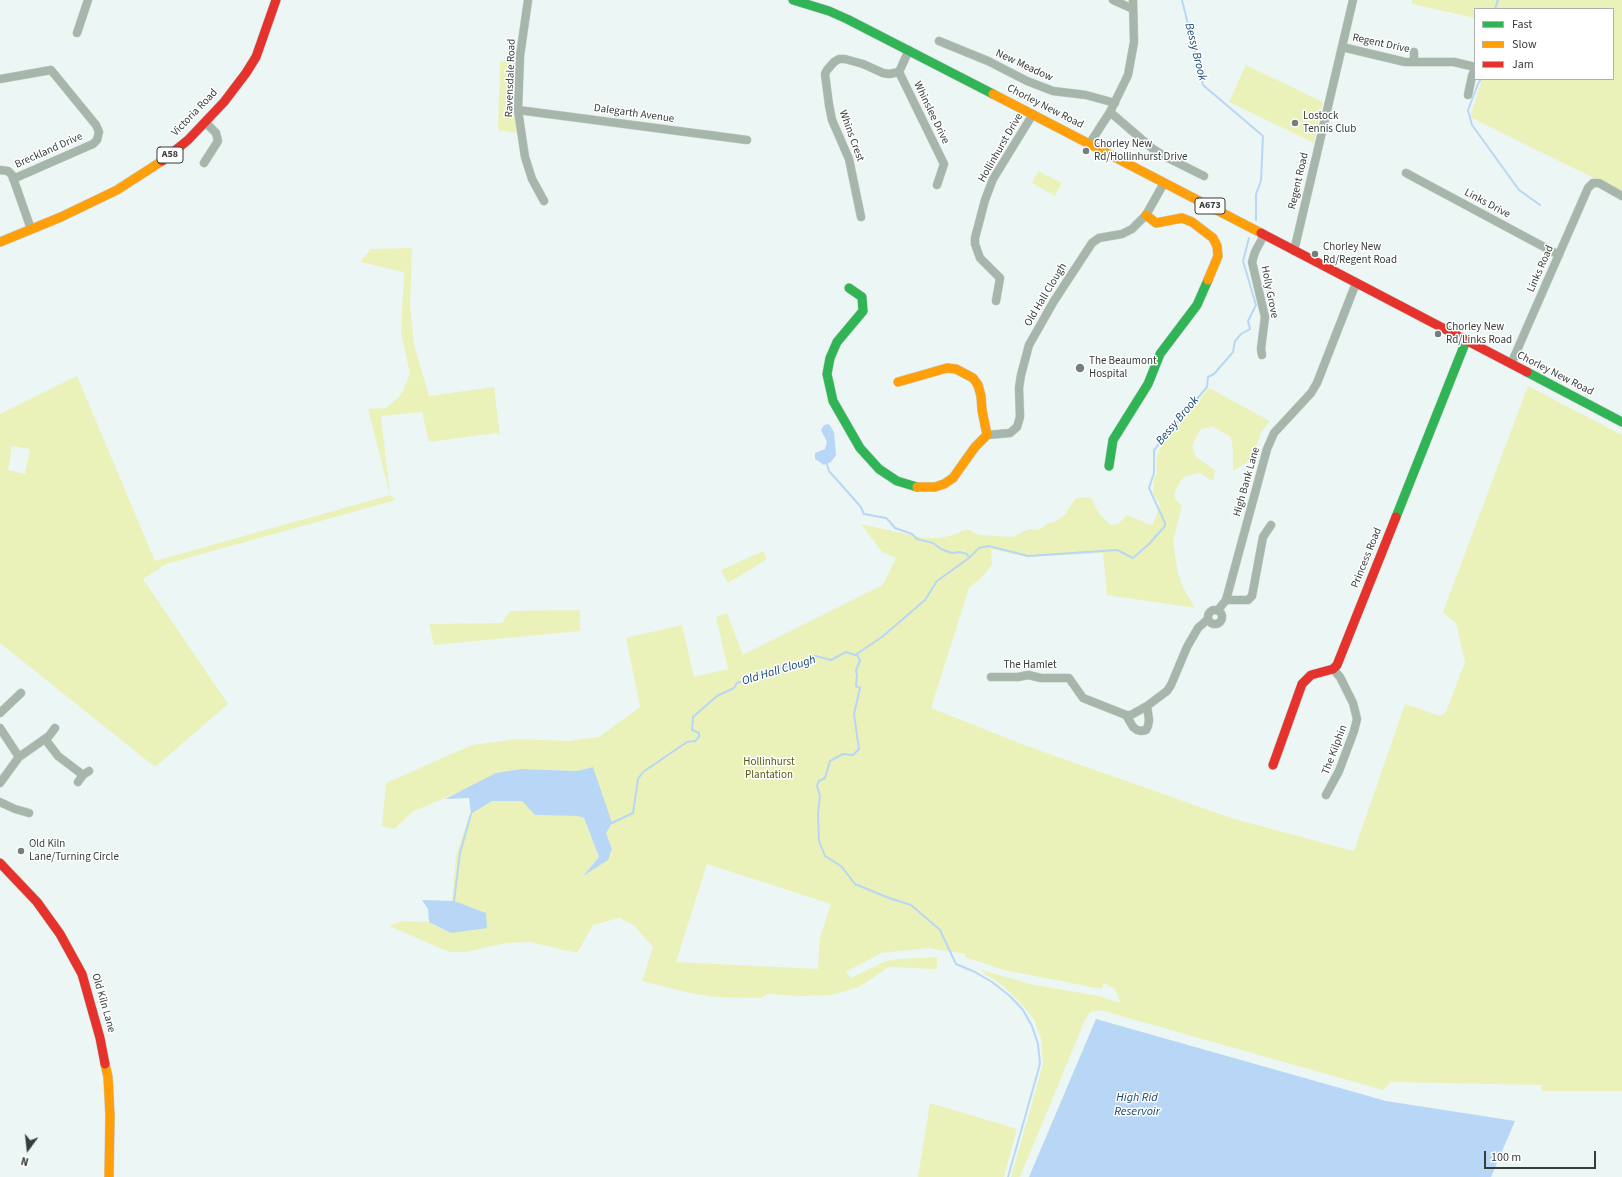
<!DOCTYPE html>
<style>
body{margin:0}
#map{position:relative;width:1622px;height:1177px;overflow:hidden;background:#ecf6f4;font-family:"Source Sans 3",sans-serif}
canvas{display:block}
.legend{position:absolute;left:1474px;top:8px;width:140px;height:72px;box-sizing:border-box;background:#fff;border:1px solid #afb1b1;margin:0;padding:5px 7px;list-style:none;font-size:12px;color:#373d3b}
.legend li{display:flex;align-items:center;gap:8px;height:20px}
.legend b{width:20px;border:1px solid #afb1b1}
.north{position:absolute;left:8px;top:1129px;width:40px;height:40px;-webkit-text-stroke:3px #fff;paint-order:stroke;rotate:195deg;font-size:11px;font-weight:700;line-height:16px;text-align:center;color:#373d3b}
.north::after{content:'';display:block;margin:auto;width:14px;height:18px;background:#373d3b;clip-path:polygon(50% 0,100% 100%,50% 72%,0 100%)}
.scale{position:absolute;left:1484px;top:1151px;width:112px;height:18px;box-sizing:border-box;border:2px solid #373d3b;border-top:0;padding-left:5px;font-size:12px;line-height:14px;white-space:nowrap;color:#373d3b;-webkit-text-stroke:3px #fff;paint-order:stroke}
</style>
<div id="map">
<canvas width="1622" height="1177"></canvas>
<ul class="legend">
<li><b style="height:5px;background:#30b455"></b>Fast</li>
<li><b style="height:5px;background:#ff9f0a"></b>Slow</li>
<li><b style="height:5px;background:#e5322d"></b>Jam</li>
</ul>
<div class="north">N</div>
<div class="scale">100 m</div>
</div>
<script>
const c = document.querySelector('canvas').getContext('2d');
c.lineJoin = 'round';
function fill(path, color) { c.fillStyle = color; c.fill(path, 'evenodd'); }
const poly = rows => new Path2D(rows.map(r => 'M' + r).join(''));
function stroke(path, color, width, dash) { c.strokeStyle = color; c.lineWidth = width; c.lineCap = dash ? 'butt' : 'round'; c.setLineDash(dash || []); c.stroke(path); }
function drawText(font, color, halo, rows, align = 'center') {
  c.font = font + ' "Source Sans 3",sans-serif'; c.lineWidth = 3; c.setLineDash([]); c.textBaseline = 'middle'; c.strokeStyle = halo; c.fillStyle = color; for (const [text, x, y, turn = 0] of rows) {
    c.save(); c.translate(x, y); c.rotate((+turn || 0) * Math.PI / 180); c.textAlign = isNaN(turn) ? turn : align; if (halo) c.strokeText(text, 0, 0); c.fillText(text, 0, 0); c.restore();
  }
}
fill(poly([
 [1412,0,1622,0,1622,192,1470,117,1482,79,1613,79,1613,9,1475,9,1475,18,1412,4],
 [500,61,515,63,514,106,517,133,498,130],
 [1246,65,1323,102,1314,143,1229,102],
 [1038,171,1062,183,1055,196,1032,183],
 [412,248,410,306,414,345,429,396,494,387,500,435,496,433,429,442,422,412,381,416,390,495,396,500,166,564,143,579,228,704,155,767,0,643,0,414,77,376,155,561,390,495,368,409,386,408,401,395,410,374,401,332,404,272,360,262,371,249],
 [12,446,30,449,25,474,8,470],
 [1528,386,1622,435,1622,1091,1542,1091,1542,1085,1391,1082,1383,1090,1100,1010,1090,1012,1085,1020,1020,1177,1011,1177,1043,1064,1041,1039,1034,1019,1018,1000,1003,986,985,974,981,970,1030,984,1098,996,1121,1003,1115,989,1103,983,1102,989,1004,970,965,957,966,954,928,948,881,953,846,972,851,978,886,961,898,959,937,957,937,969,889,967,859,987,831,995,800,996,767,994,762,998,716,997,690,993,642,981,653,947,634,925,619,918,593,925,577,953,530,942,506,943,466,952,449,952,389,926,402,921,429,922,451,933,486,913,452,901,456,855,471,811,471,814,492,801,523,801,535,815,578,816,584,818,599,857,584,874,612,849,606,833,593,767,577,771,521,769,496,773,468,788,412,812,394,829,382,826,386,783,472,745,518,739,569,741,599,737,640,707,626,638,682,625,694,677,728,669,716,617,727,613,743,655,883,585,896,558,882,552,861,524,924,538,939,538,953,535,967,529,979,535,1013,537,1029,529,1039,530,1047,524,1054,522,1065,515,1075,499,1082,497,1091,498,1100,515,1110,525,1118,524,1127,515,1151,525,1153,524,1160,504,1153,494,1154,479,1157,473,1156,459,1161,446,1209,388,1270,421,1261,432,1253,458,1233,471,1233,450,1231,437,1212,426,1200,430,1192,446,1196,457,1215,470,1213,481,1200,473,1183,477,1174,494,1177,502,1182,505,1173,541,1178,574,1183,587,1195,608,1107,595,1103,553,1026,557,991,549,992,565,983,576,969,588,931,708,1024,745,1234,819,1354,851,1405,704,1440,716,1446,712,1465,662,1456,623,1443,612],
 [707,864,831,904,820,937,818,969,676,962],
 [763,551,767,559,728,583,721,570],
 [580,610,580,631,434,645,429,624,502,623,510,611],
 [930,1103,1017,1129,1004,1177,918,1177]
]), '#eaf2ba');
fill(poly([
 [829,424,834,432,836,455,831,462,824,465,815,459,815,453,825,449,827,442,821,430,824,425],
 [593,767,612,823,606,833,612,849,608,860,583,876,599,857,584,818,578,816,535,815,522,801,492,801,471,814,469,798,445,799,496,773,521,769,577,771],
 [422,900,454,901,486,913,487,928,451,933,429,922,428,909],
 [1096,1019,1386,1101,1515,1121,1491,1177,1029,1177]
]), '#b8d7f6');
stroke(poly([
 [1182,0,1203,85,1263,136,1261,181,1256,194,1256,220],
 [1495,9,1498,0],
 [1481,79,1478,84,1468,110,1472,125,1519,190,1540,205],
 [827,464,829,471,861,507,864,514,886,518,890,522,895,528,912,534,917,539,933,543,941,549,952,553,960,552,967,554,969,558],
 [857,654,860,661,856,670,857,676,856,686,860,688,854,714,859,749,853,755,843,754,830,761,825,778,819,781,817,786,820,796,818,814,819,841,825,856,841,866,855,884,889,898,911,905,940,930,956,964,975,972,992,982,1010,996,1023,1010,1032,1026,1038,1044,1040,1064,1008,1177],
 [612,823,633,813,638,779,643,772,687,742,695,741,699,737,699,733,692,730,693,717,717,696,734,688,737,683,816,656,831,660,846,652,855,655,882,637,925,600,937,581,969,558,979,548,989,546,1028,556,1117,550,1133,558,1149,544,1165,526,1165,523,1149,488,1154,473,1154,450,1207,387,1208,377,1214,374,1233,352,1235,341,1241,334,1250,329,1248,321,1256,305,1243,261,1249,238],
 [454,901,460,853,471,814]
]), '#b8d7f6', 2);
const street = poly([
 [528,0,520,56,518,110,525,157,532,179,544,201],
 [1113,0,1133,9],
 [77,33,88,0],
 [939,41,988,61,1027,81,1053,91,1086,95,1115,103],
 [1342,47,1405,62,1454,62,1475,67],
 [909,50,899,72,944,164,937,185],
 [1414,52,1414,62],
 [0,79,51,70,96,125,99,132,97,140,93,144,13,179],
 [1468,95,1472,76,1475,69],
 [518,110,747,140],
 [1110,112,1153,149,1166,157,1204,176],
 [1090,143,1110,112,1128,75,1134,42,1133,0],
 [204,163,218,141,216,133,206,123],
 [0,170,8,171,12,175,31,229],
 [1406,173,1559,255],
 [861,217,849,159,832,120,829,105,825,74,827,70,834,62,839,59,845,59,863,64,883,73,889,74,899,72],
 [1294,251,1353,0],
 [996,301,1000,278,980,258,975,244,975,238,985,200,993,179,1033,114],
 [1262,355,1261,349,1265,317,1252,262,1255,252,1264,235],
 [1511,364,1588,188,1593,183,1599,183,1622,196],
 [987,435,1010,433,1017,427,1020,417,1019,388,1021,375,1029,345,1054,301,1092,243,1099,238,1122,234,1132,229,1146,215,1164,183],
 [1226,600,1248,600,1252,596,1263,537,1271,525],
 '1208 617a7 7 0 1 1 14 0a7 7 0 1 1-14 0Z',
 [1218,610,1226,600,1267,449,1274,433,1311,393,1317,383,1356,283],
 [991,677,1018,677,1028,675,1041,678,1069,678,1083,698,1126,715,1131,715,1147,706,1167,691,1171,685,1187,647,1198,628,1208,619],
 [0,713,21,693],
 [1126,715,1133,727,1137,730,1141,731,1146,730,1148,726,1149,720,1147,706],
 [0,728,19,757],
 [45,739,58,756,83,775],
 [78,782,83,775,89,771],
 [0,783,19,757,49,736,55,728],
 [1326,795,1339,771,1354,731,1357,719,1353,703,1340,677,1333,669],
 [0,802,15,809,29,813]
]);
const fast = poly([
 [793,0,829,11,847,19,993,94],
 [849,288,862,297,863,311,837,342,830,358,827,374,833,401,860,448,879,469,897,481,917,487],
 [1527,372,1622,422],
 [1109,466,1113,440,1148,384,1160,354,1197,305,1208,280],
 [1396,517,1466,341]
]);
const slow = poly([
 [993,94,1261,233],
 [1146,215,1156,223,1182,218,1192,222,1213,238,1217,246,1218,256,1208,280],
 [0,242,61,217,117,190,162,161],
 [898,382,947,368,956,369,973,378,978,385,981,396,982,410,987,435,975,447,953,478,944,484,935,487,917,487],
 [105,1064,108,1077,110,1115,109,1177]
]);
const jam = poly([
 [162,161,188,140,224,102,246,73,256,57,276,0],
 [1261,233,1527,372],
 [1273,765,1302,684,1311,675,1333,669,1337,665,1396,517],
 [0,863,37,902,60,934,82,974,100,1038,105,1064]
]);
stroke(street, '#c9d0ce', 9);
stroke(fast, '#c9d0ce', 10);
stroke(slow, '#c9d0ce', 10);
stroke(jam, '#c9d0ce', 10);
stroke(street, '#a6b6aa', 8);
stroke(fast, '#30b455', 9);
stroke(slow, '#ff9f0a', 9);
stroke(jam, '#e5322d', 9);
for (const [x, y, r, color] of [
 [1295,123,4,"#767e7c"],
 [1086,151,4,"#767e7c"],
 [1315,254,4,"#767e7c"],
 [1438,334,4,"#767e7c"],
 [1080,368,5,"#767e7c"],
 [21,851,4,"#767e7c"]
]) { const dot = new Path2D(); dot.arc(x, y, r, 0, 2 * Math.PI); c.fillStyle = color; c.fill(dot); stroke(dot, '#fff', 1.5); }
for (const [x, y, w] of [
 [170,155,26],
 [1210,206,30]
]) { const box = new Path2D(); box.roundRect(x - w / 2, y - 8, w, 16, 3); c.fillStyle = '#fff'; c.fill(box); stroke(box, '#373d3b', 1); }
drawText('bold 10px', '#373d3b', null, [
 ["A58",170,155],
 ["A673",1210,206]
]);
drawText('11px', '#373d3b', '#fff', [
 ["Regent Drive",1381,44,12],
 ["New Meadow",1024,66,25],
 ["Ravensdale Road",511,78,-88],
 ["Chorley New Road",1045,107,27],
 ["Victoria Road",195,113,-46],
 ["Whinslee Drive",931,113,64],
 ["Dalegarth Avenue",634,114,8],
 ["Whins Crest",851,136,70],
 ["Hollinhurst Drive",1001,148,-60],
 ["Breckland Drive",49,151,-24],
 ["Regent Road",1299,181,-77],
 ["Links Drive",1487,204,28],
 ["Links Road",1541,269,-66],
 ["Holly Grove",1269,292,79],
 ["Old Hall Clough",1046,295,-59],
 ["Chorley New Road",1555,374,27],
 ["High Bank Lane",1247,482,-74],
 ["Princess Road",1367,558,-68],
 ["The Hamlet",1030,666],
 ["The Kilphin",1335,750,-69],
 ["Old Kiln Lane",103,1003,74]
]);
drawText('11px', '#373d3b', '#fff', [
 ["Lostock",1303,117],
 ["Tennis Club",1303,130],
 ["Chorley New",1094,145],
 ["Rd/Hollinhurst Drive",1094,158],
 ["Chorley New",1323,248],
 ["Rd/Regent Road",1323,261],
 ["Chorley New",1446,328],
 ["Rd/Links Road",1446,341],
 ["The Beaumont",1089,362],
 ["Hospital",1089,375],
 ["Old Kiln",29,845],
 ["Lane/Turning Circle",29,858]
], 'left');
drawText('11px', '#585a0a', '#fff', [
 ["Hollinhurst",769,763],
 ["Plantation",769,776]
]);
drawText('italic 12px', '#134573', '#fff', [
 ["Bessy Brook",1195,52,76],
 ["Bessy Brook",1178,421,-50],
 ["Old Hall Clough",779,671,-17],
 ["High Rid",1137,1098],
 ["Reservoir",1137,1112]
]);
</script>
